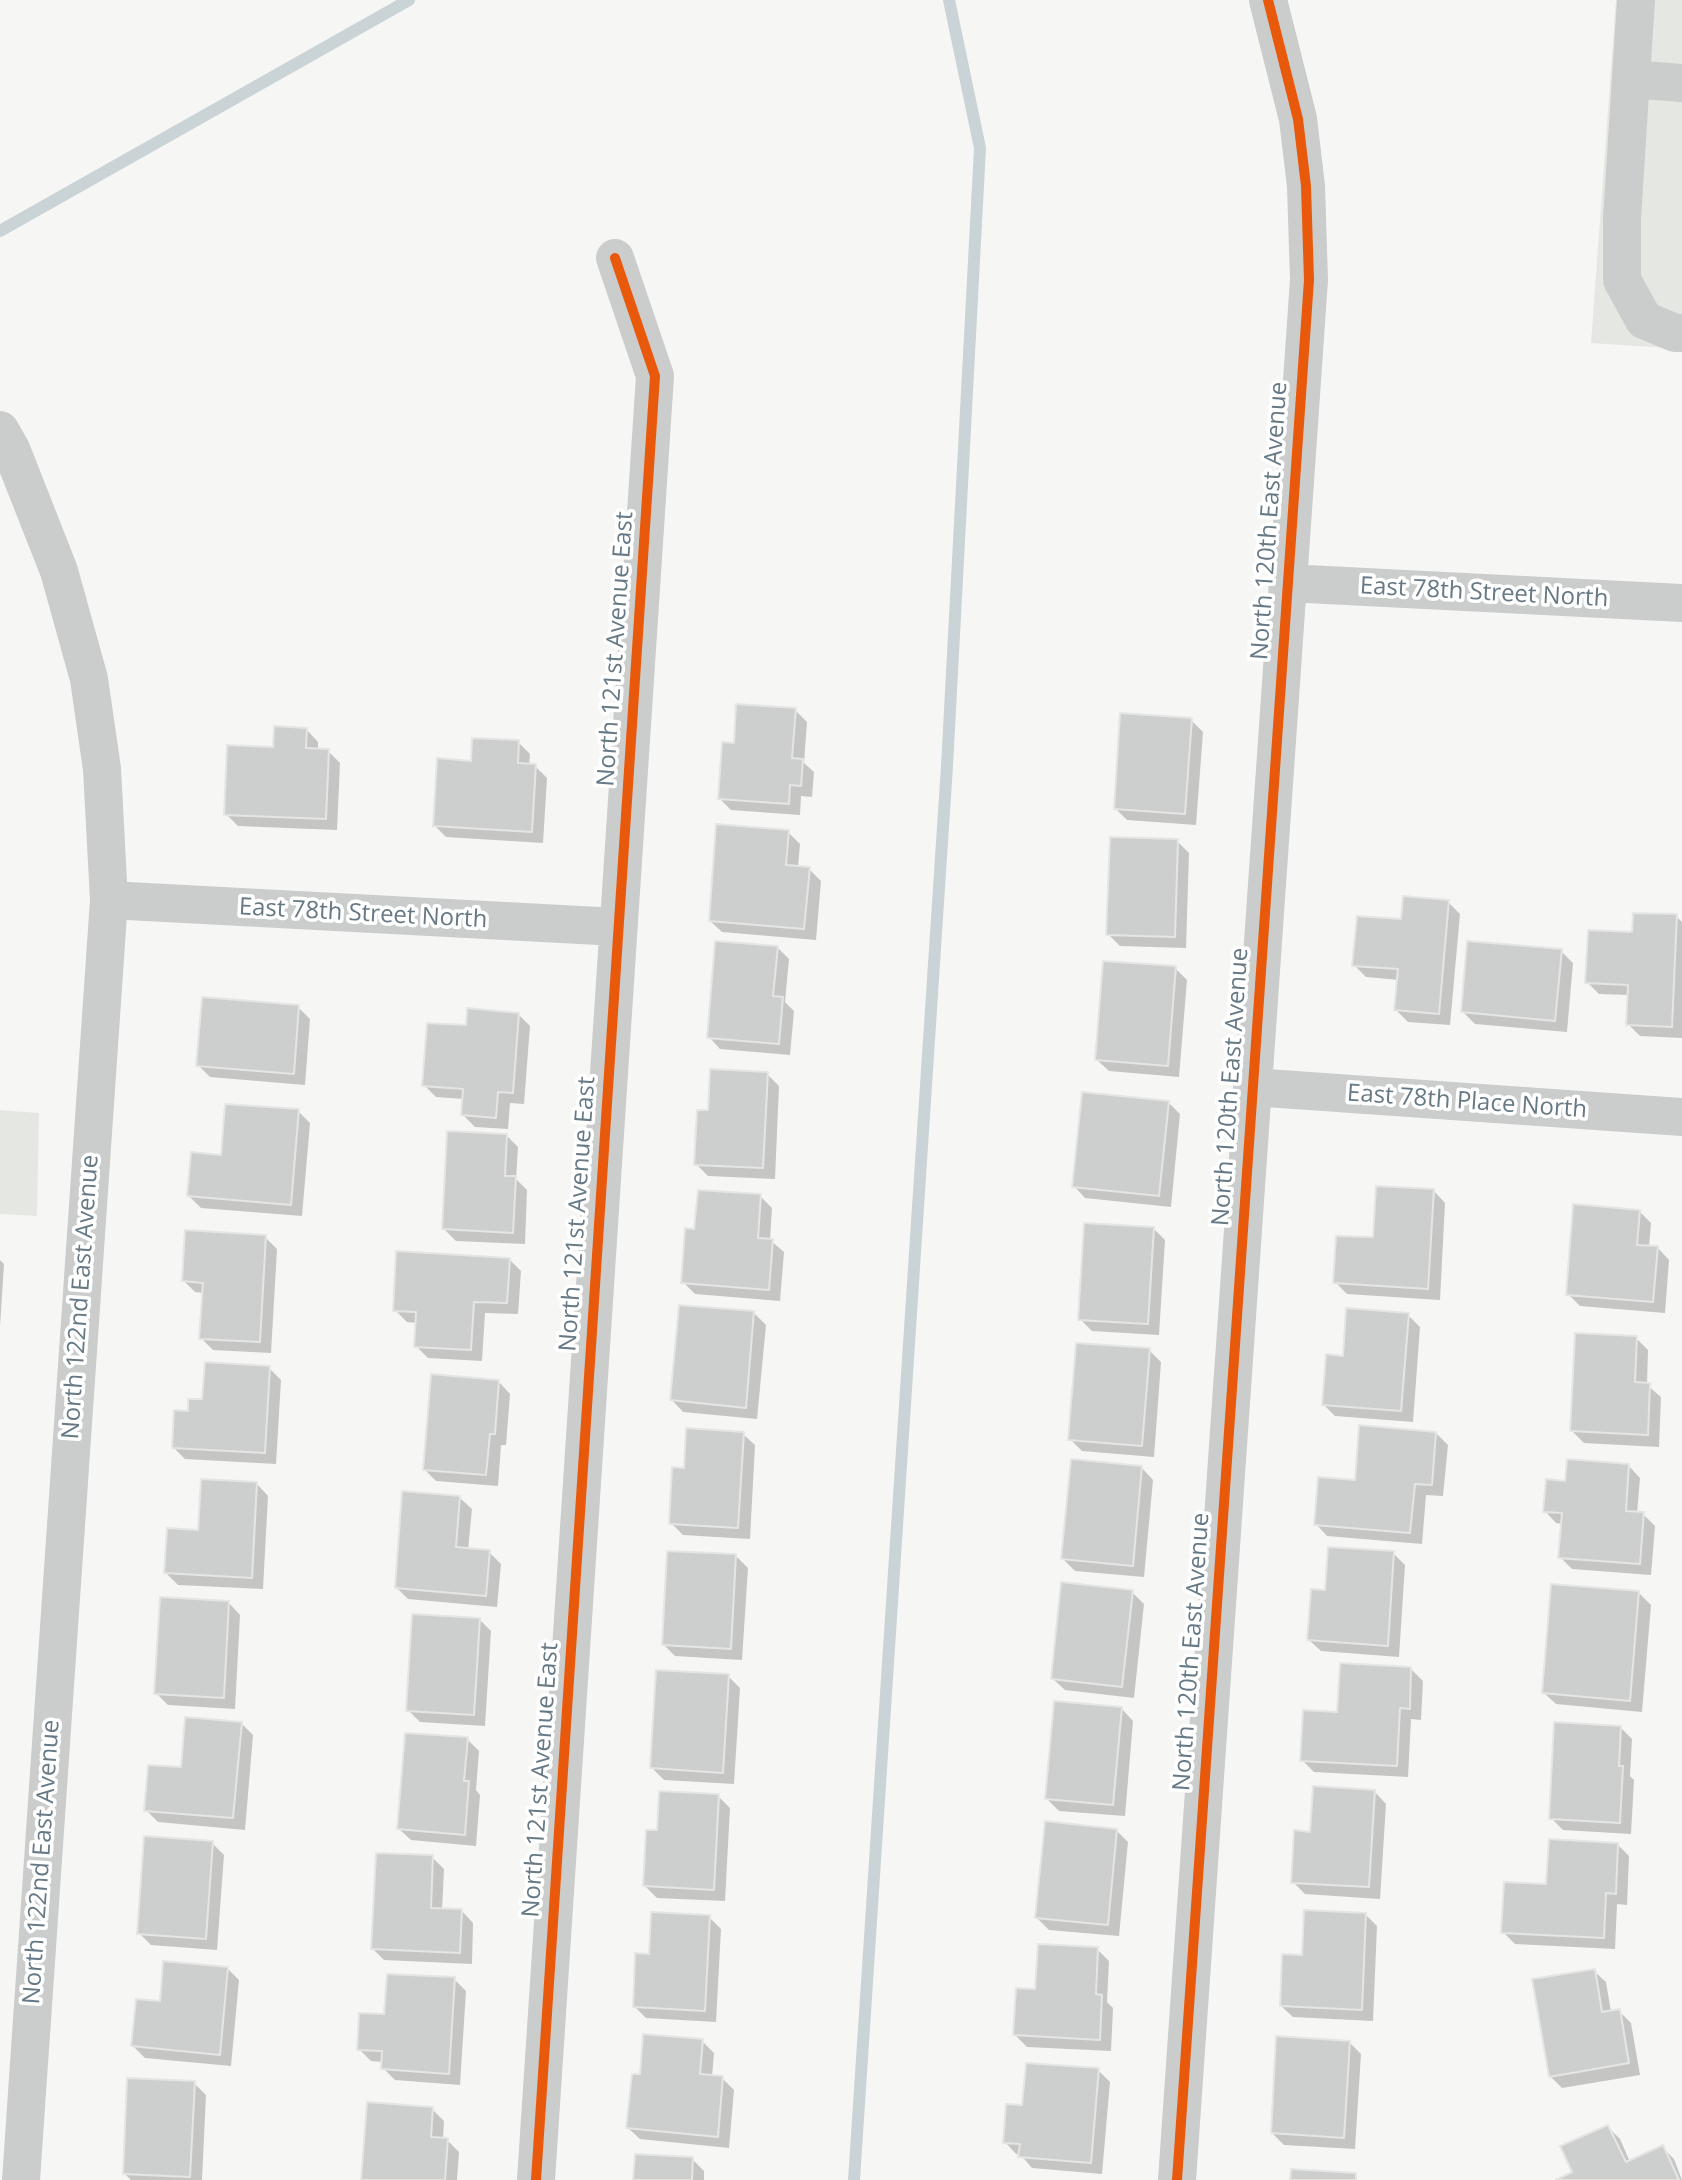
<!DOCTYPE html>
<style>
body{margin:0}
canvas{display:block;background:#f6f6f5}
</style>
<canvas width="1682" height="2180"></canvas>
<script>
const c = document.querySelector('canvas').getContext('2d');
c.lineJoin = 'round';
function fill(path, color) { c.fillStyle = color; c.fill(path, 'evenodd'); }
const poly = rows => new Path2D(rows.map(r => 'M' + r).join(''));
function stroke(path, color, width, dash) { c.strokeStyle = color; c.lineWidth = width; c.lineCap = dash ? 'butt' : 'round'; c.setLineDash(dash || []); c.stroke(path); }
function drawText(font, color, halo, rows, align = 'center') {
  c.font = font + ' "Open Sans",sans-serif'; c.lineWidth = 7; c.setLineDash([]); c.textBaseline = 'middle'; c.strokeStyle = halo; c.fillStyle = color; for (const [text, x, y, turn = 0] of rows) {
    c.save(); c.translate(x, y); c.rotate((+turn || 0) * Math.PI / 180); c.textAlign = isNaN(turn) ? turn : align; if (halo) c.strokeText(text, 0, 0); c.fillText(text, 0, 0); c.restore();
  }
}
fill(poly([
 [1616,0,1682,0,1682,349,1591,343],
 [0,1110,39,1113,37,1216,0,1214]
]), '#e5e8e2');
fill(poly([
 [795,710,807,722,804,763,814,772,812,797,801,796,800,815,731,810,719,798,735,745],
 [1191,720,1203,732,1196,825,1127,820,1115,808],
 [307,730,318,742,318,751,328,751,340,763,337,830,238,826,226,814,274,749],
 [518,742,530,754,529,766,535,766,547,778,543,843,446,837,434,825,472,762],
 [788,832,800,844,798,868,809,869,821,881,816,940,722,932,710,921],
 [1177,841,1189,853,1186,948,1120,946,1108,934],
 [1448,902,1460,914,1450,1025,1408,1022,1396,1010,1399,980,1366,977,1354,965,1403,921],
 [1676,916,1682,922,1682,1038,1640,1036,1628,1024,1629,995,1599,994,1587,982,1634,934],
 [777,947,789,959,785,1002,794,1011,790,1055,720,1049,709,1037],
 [1561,951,1573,963,1567,1032,1475,1024,1463,1012],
 [1175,968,1187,980,1179,1077,1109,1071,1097,1060],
 [298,1007,310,1019,305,1085,210,1077,198,1065],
 [518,1014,530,1026,524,1104,510,1103,508,1129,475,1127,463,1115,464,1099,436,1097,424,1085,467,1027],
 [767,1074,779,1086,775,1179,708,1176,696,1164,710,1112],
 [1168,1102,1180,1114,1171,1207,1085,1198,1074,1186],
 [298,1111,310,1123,302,1216,201,1208,189,1196,222,1157],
 [506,1135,518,1147,516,1179,527,1190,525,1244,456,1241,444,1229],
 [1434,1191,1445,1203,1440,1300,1347,1294,1335,1282,1375,1239],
 [760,1196,772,1208,770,1240,784,1252,780,1301,695,1294,683,1282,696,1231],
 [1639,1211,1651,1223,1649,1247,1658,1248,1669,1260,1665,1313,1580,1306,1568,1294],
 [1153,1228,1165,1240,1159,1335,1092,1331,1080,1319],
 [265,1237,277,1249,271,1353,213,1350,201,1338,204,1293,195,1292,184,1281],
 [509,1259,521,1271,518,1314,485,1313,482,1361,428,1358,416,1346,417,1323,407,1322,395,1310],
 [0,1260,4,1264,0,1327],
 [754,1313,766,1325,757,1419,683,1412,672,1400],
 [1408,1315,1420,1327,1413,1422,1335,1416,1323,1404,1344,1358],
 [1636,1338,1648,1350,1647,1385,1661,1397,1659,1447,1584,1443,1572,1431],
 [1149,1350,1161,1362,1154,1457,1082,1451,1070,1439],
 [269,1368,281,1380,276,1464,185,1459,173,1447,189,1412,204,1401],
 [499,1382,510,1394,506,1445,501,1445,498,1486,436,1481,424,1469],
 [1436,1433,1448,1445,1443,1496,1426,1495,1422,1544,1327,1536,1316,1524,1356,1482],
 [743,1434,755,1445,750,1539,683,1535,671,1523,685,1470],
 [1629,1466,1640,1478,1637,1514,1643,1514,1655,1526,1651,1575,1572,1569,1560,1557,1563,1524,1556,1523,1545,1511,1567,1483],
 [1142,1468,1153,1480,1144,1577,1075,1571,1063,1559],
 [257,1484,268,1496,263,1589,178,1585,166,1573,199,1532],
 [460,1498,472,1509,468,1550,489,1552,501,1564,497,1607,408,1599,396,1587],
 [1393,1553,1405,1565,1399,1657,1321,1651,1309,1640,1327,1592],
 [736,1556,748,1568,742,1660,675,1656,663,1644],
 [1132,1592,1144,1604,1134,1698,1065,1690,1053,1679],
 [1639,1593,1651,1605,1642,1712,1556,1704,1544,1693],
 [229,1603,240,1615,235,1709,168,1705,156,1693],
 [479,1619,491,1631,485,1726,420,1722,408,1710],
 [1411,1669,1423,1681,1421,1720,1411,1719,1408,1777,1314,1772,1302,1760,1338,1713],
 [728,1676,740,1688,734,1784,664,1780,652,1768],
 [1122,1709,1133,1721,1125,1816,1059,1811,1047,1799],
 [241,1723,253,1735,245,1830,158,1822,146,1810,182,1769],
 [1620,1727,1632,1739,1630,1776,1634,1780,1631,1834,1563,1830,1551,1818],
 [467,1739,479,1751,476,1790,480,1795,476,1846,411,1840,399,1829],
 [1375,1792,1386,1804,1380,1899,1305,1894,1293,1882,1312,1833],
 [718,1796,730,1808,725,1901,657,1898,645,1886,659,1832],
 [1116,1830,1128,1842,1119,1936,1049,1930,1037,1918],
 [212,1843,224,1855,217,1950,151,1945,139,1933],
 [1617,1844,1629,1856,1627,1905,1617,1904,1615,1949,1515,1944,1503,1932,1548,1886],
 [432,1857,444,1869,442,1910,462,1911,473,1923,472,1964,384,1960,372,1948],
 [1365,1914,1377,1926,1373,2021,1293,2017,1281,2006],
 [709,1917,721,1929,716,2022,646,2018,634,2006,651,1956],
 [1097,1949,1109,1961,1107,2002,1113,2008,1111,2051,1027,2047,1015,2035,1037,1990],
 [227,1968,239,1980,231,2066,145,2058,133,2046,162,2003],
 [1594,1971,1606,1982,1611,2012,1619,2011,1631,2023,1640,2075,1562,2088,1550,2076],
 [454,1979,466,1991,460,2085,395,2080,383,2068,383,2062,371,2061,359,2049,386,2016],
 [702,2041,714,2053,712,2077,722,2078,734,2090,729,2148,640,2139,628,2128,642,2076],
 [1349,2042,1361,2054,1355,2149,1284,2145,1272,2133],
 [1098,2070,1110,2082,1102,2174,1032,2168,1020,2154,1016,2154,1005,2142,1024,2107],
 [194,2083,206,2095,202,2180,131,2180,124,2173],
 [432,2109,444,2121,443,2139,447,2140,459,2152,457,2180,362,2180],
 [1608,2127,1620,2139,1630,2162,1662,2147,1674,2159,1682,2180,1559,2180,1575,2173],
 [692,2159,704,2171,704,2180,635,2180]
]), '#0003');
stroke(poly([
 [0,231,409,0],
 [854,2180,947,766,980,148,949,0]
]), '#cad4d6', 12);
const building = poly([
 [736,704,796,708,792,758,803,759,801,786,790,785,789,804,718,799,722,742,734,743,736,704],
 [1120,713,1192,718,1185,814,1114,809,1120,713],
 [274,726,307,728,306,748,329,749,326,819,224,815,227,745,273,747,274,726],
 [472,738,519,740,518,763,536,764,532,832,433,826,437,758,471,761,472,738],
 [716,824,789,830,786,865,810,867,804,929,709,921,716,824],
 [1110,837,1178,839,1175,937,1106,935,1110,837],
 [1403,896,1449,900,1439,1014,1394,1010,1398,969,1352,966,1357,916,1401,919,1403,896],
 [1633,913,1677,914,1672,1027,1626,1025,1628,985,1585,983,1588,930,1632,932,1633,913],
 [715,941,778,946,773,996,783,997,779,1044,707,1038,715,941],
 [1467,941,1562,949,1555,1021,1461,1012,1467,941],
 [1103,961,1176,966,1168,1066,1095,1060,1103,961],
 [202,997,299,1005,294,1074,196,1066,202,997],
 [467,1008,519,1013,513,1093,498,1092,496,1118,461,1115,463,1089,422,1086,427,1023,466,1025,467,1008],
 [710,1069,768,1072,763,1168,694,1165,697,1110,708,1110,710,1069],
 [1082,1092,1169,1101,1159,1196,1072,1187,1082,1092],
 [225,1104,299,1109,291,1205,187,1196,191,1152,221,1155,225,1104],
 [447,1131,507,1134,505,1176,516,1176,513,1233,442,1229,447,1131],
 [1376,1186,1434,1189,1428,1289,1333,1283,1336,1236,1373,1237,1376,1186],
 [698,1190,761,1194,758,1238,773,1239,769,1290,681,1283,685,1228,694,1229,698,1190],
 [1573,1204,1640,1210,1637,1245,1658,1246,1653,1302,1566,1295,1573,1204],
 [1084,1223,1154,1227,1148,1324,1078,1320,1084,1223],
 [185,1230,266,1235,260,1342,199,1339,203,1283,182,1281,185,1230],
 [396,1251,510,1258,507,1303,474,1302,471,1350,414,1347,416,1312,393,1311,396,1251],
 [679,1305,754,1311,746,1408,670,1400,679,1305],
 [1346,1308,1409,1313,1401,1411,1322,1405,1326,1354,1343,1356,1346,1308],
 [1575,1333,1637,1336,1635,1382,1650,1383,1648,1435,1570,1431,1575,1333],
 [1076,1343,1150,1348,1142,1446,1068,1440,1076,1343],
 [205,1362,270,1366,265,1453,172,1448,174,1410,188,1411,188,1399,202,1399,205,1362],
 [431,1374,499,1380,495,1434,490,1434,486,1475,423,1470,431,1374],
 [1359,1425,1436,1432,1432,1485,1415,1484,1410,1533,1314,1525,1318,1477,1355,1480,1359,1425],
 [686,1428,744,1432,738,1528,669,1524,672,1467,684,1468,686,1428],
 [1071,1459,1142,1466,1133,1566,1061,1559,1071,1459],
 [1567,1459,1629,1464,1626,1511,1644,1512,1640,1564,1558,1558,1562,1513,1543,1512,1546,1479,1565,1481,1567,1459],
 [201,1479,257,1482,252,1578,164,1573,167,1528,198,1530,201,1479],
 [402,1491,460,1496,456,1547,490,1550,486,1596,395,1588,402,1491],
 [1328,1547,1394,1551,1388,1646,1307,1640,1311,1589,1325,1590,1328,1547],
 [667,1551,736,1554,731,1649,662,1645,667,1551],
 [1061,1582,1133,1590,1122,1687,1051,1679,1061,1582],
 [1551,1584,1639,1591,1630,1701,1542,1693,1551,1584],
 [160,1597,229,1601,224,1698,154,1694,160,1597],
 [412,1614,480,1618,474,1715,406,1711,412,1614],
 [1340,1663,1411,1667,1410,1709,1400,1708,1397,1766,1300,1761,1303,1710,1337,1712,1340,1663],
 [656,1670,729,1674,723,1773,650,1768,656,1670],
 [1054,1701,1122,1707,1113,1805,1045,1799,1054,1701],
 [185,1717,242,1722,233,1818,144,1811,148,1765,181,1767,185,1717],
 [1554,1722,1621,1726,1619,1766,1623,1766,1620,1823,1549,1819,1554,1722],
 [405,1733,468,1737,464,1781,469,1781,465,1835,397,1829,405,1733],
 [1313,1786,1375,1790,1369,1887,1291,1883,1294,1830,1310,1832,1313,1786],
 [659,1791,719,1794,714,1890,643,1886,646,1830,657,1830,659,1791],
 [1045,1821,1117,1829,1108,1925,1035,1918,1045,1821],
 [144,1836,213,1841,206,1939,137,1934,144,1836],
 [1549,1839,1618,1843,1616,1894,1606,1893,1604,1938,1501,1933,1504,1882,1546,1884,1549,1839],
 [376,1853,433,1855,431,1908,462,1909,460,1953,371,1949,376,1853],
 [1304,1910,1366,1913,1362,2010,1280,2006,1282,1954,1302,1955,1304,1910],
 [651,1912,710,1915,705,2011,633,2007,635,1953,649,1954,651,1912],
 [1038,1944,1098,1947,1096,1994,1102,1995,1100,2040,1013,2035,1016,1988,1035,1989,1038,1944],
 [163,1961,228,1967,220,2055,131,2046,136,1999,160,2001,163,1961],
 [1595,1969,1602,2012,1620,2009,1629,2063,1549,2077,1532,1979,1595,1969],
 [387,1974,455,1977,449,2074,381,2069,382,2051,357,2050,359,2013,384,2014,387,1974],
 [643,2034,703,2039,700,2074,723,2076,718,2137,626,2128,632,2074,640,2074,643,2034],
 [1276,2036,1350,2041,1344,2138,1271,2133,1276,2036],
 [1026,2063,1099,2068,1091,2163,1018,2157,1020,2144,1003,2143,1006,2104,1022,2105,1026,2063],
 [127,2078,195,2081,190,2177,123,2174,127,2078],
 [367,2102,433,2107,431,2137,448,2138,445,2180,361,2180,367,2102],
 [1608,2125,1626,2162,1663,2145,1679,2180,1556,2180,1572,2172,1560,2146,1608,2125],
 [635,2154,693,2157,692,2180,633,2180,635,2154],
 [1291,2169,1356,2173,1356,2180,1290,2180,1291,2169]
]);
fill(building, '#cdcfcf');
stroke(building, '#e5e5e4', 2);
stroke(poly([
 [1636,0,1622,218,1622,280,1644,320,1675,333,1682,333],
 [1631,79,1682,83],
 [0,430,11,449,59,571,89,679,102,769,109,900,21,2180],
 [1287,583,1682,603],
 [109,900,618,927],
 [1252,1087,1682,1117],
 [536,2180,655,376,615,258],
 [1177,2180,1309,280,1306,186,1298,119,1268,0]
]), '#cbcccc', 38);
stroke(poly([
 [536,2180,655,376,615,258],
 [1177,2180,1309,280,1306,186,1298,119,1268,0]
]), '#e8590c', 10);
drawText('24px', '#667985', '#fff', [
 ["North 120th East Avenue",1270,521,-86],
 ["East 78th Street North",1484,593,3],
 ["North 121st Avenue East",616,649,-86],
 ["East 78th Street North",363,914,3],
 ["North 120th East Avenue",1231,1087,-86],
 ["East 78th Place North",1467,1102,4],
 ["North 121st Avenue East",578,1214,-86],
 ["North 122nd East Avenue",81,1297,-86],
 ["North 120th East Avenue",1192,1652,-86],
 ["North 121st Avenue East",541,1780,-86],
 ["North 122nd East Avenue",42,1862,-86]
]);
</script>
